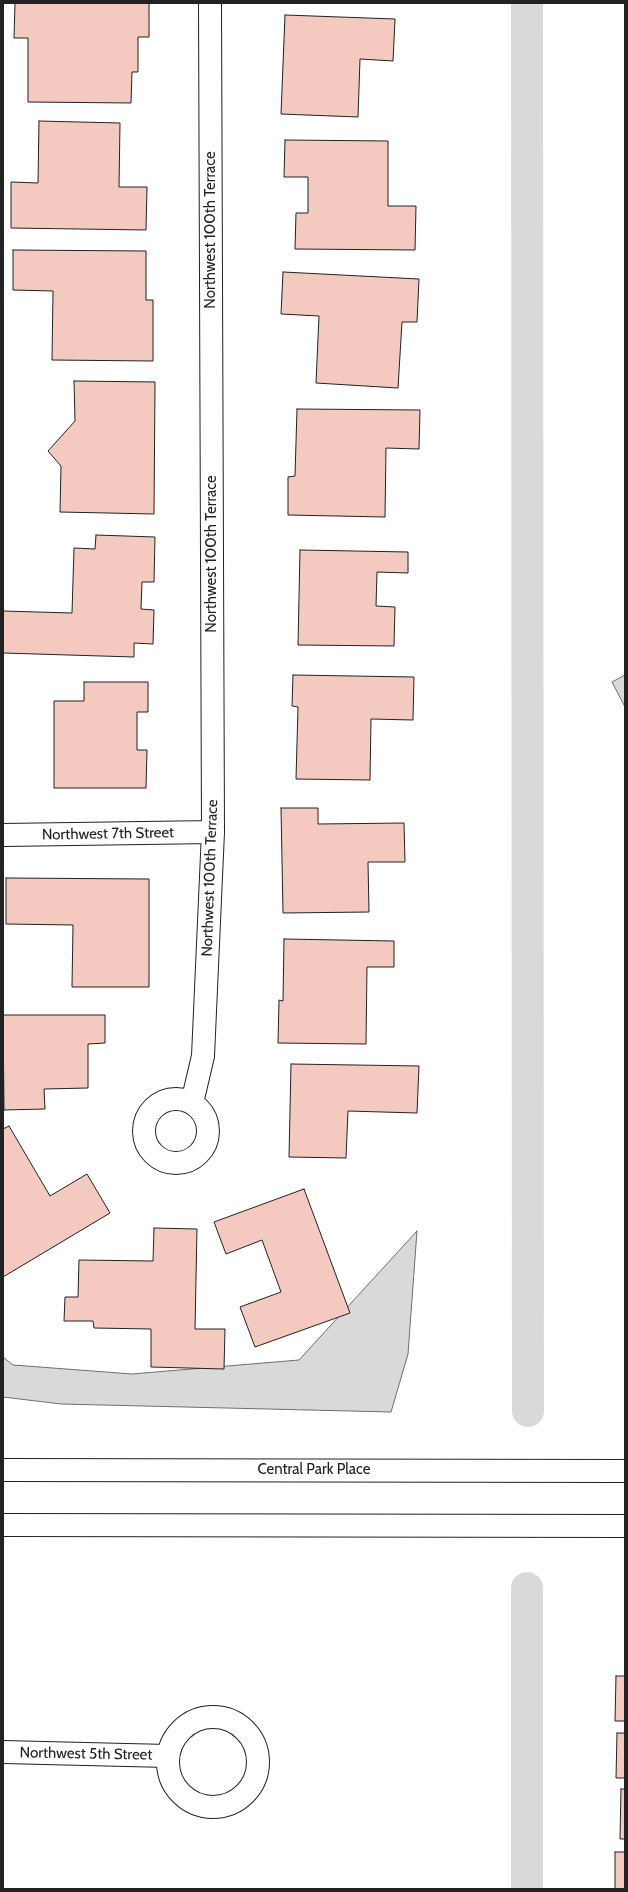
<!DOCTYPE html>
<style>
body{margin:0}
#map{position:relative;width:628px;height:1892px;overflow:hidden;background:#fff;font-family:Cabin,sans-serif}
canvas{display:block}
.frame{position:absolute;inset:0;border:4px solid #222;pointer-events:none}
</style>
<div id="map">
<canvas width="628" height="1892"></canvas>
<div class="frame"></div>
</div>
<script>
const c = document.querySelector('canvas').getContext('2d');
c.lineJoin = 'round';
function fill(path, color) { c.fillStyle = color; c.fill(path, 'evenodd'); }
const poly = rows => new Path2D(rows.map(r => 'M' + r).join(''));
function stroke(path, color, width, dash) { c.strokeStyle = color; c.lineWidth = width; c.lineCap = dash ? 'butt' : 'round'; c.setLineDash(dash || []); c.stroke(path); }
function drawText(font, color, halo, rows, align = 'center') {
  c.font = font + ' Cabin,sans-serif'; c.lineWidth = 3; c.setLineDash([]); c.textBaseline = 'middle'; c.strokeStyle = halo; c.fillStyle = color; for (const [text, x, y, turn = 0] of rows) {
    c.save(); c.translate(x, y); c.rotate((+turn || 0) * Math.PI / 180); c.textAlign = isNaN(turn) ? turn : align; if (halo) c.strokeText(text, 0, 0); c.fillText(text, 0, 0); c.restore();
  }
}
const water = poly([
 [625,675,625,707,612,682,625,675],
 [417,1231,408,1354,391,1412,61,1404,3,1397,3,1357,13,1365,132,1374,299,1360,417,1231]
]);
fill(water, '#d9d9d9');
stroke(water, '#6f6f6f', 1);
stroke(poly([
 [527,3,528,1411],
 [527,1889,527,1588]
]), '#d9d9d9', 32);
const building = poly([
 [15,3,149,3,149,37,138,37,138,72,132,72,131,103,28,102,28,38,14,38,15,3],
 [285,15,395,19,393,61,360,59,358,117,281,114,285,15],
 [39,121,120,123,119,187,147,187,146,230,11,228,11,182,38,183,39,121],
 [285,140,388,141,388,206,416,206,415,250,295,249,296,213,308,213,308,177,284,177,285,140],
 [13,250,146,251,146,300,153,300,153,361,52,360,53,291,13,290,13,250],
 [283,272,419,279,417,322,402,322,398,388,316,383,319,316,281,314,283,272],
 [74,381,155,382,154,514,60,512,61,466,48,451,75,421,74,381],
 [297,409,420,410,419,449,386,448,385,517,288,515,288,477,295,476,297,409],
 [96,535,155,537,154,582,142,582,141,609,154,610,153,644,134,643,134,657,3,653,3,611,72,613,74,548,95,549,96,535],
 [300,550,408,552,408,573,377,572,376,606,395,607,394,646,298,645,300,550],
 [293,675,414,677,413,720,371,719,370,780,296,779,298,707,292,706,293,675],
 [84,682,148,682,148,712,137,712,137,750,147,750,146,788,54,788,54,701,84,701,84,682],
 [281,808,318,808,318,824,404,823,405,862,368,862,369,912,283,913,281,808],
 [6,878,149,879,149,987,72,987,73,925,6,924,6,878],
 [284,939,394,941,394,967,367,967,366,1044,278,1043,279,1000,283,1001,284,939],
 [3,1015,105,1015,105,1043,88,1044,88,1088,44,1089,45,1109,4,1110,3,1015],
 [291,1064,419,1066,417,1113,348,1111,346,1158,289,1157,291,1064],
 [9,1126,50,1196,87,1174,110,1213,3,1277,3,1129,9,1126],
 [304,1189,350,1313,255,1347,240,1307,281,1292,262,1240,226,1254,214,1222,304,1189],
 [154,1228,197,1229,195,1329,225,1329,224,1369,151,1367,151,1329,94,1328,93,1321,64,1321,65,1297,78,1297,79,1260,153,1261,154,1228],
 [616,1676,625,1676,625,1721,615,1721,616,1676],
 [617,1733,625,1733,625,1778,616,1778,617,1733],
 [621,1789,625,1789,625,1839,620,1839,621,1789],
 [615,1852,625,1852,625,1889,615,1889,615,1852]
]);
fill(building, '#f3c9c0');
stroke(building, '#222', 1);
const minor = poly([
 [3,835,213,832],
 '144 1131a32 32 0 1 1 64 0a32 32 0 1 1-64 0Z',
 [192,1103,203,1056,213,832,210,3],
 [3,1470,625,1471],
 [3,1525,625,1526],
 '168 1762a45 45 0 1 1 90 0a45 45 0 1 1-90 0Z',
 [3,1752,168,1756]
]);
stroke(minor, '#222', 24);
stroke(minor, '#fff', 22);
drawText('15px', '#222', '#fff', [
 ["Northwest 100th Terrace",211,230,-90],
 ["Northwest 100th Terrace",212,554,-90],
 ["Northwest 7th Street",108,834,-1],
 ["Northwest 100th Terrace",210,878,-88],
 ["Central Park Place",314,1470],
 ["Northwest 5th Street",86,1754,1]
]);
</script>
